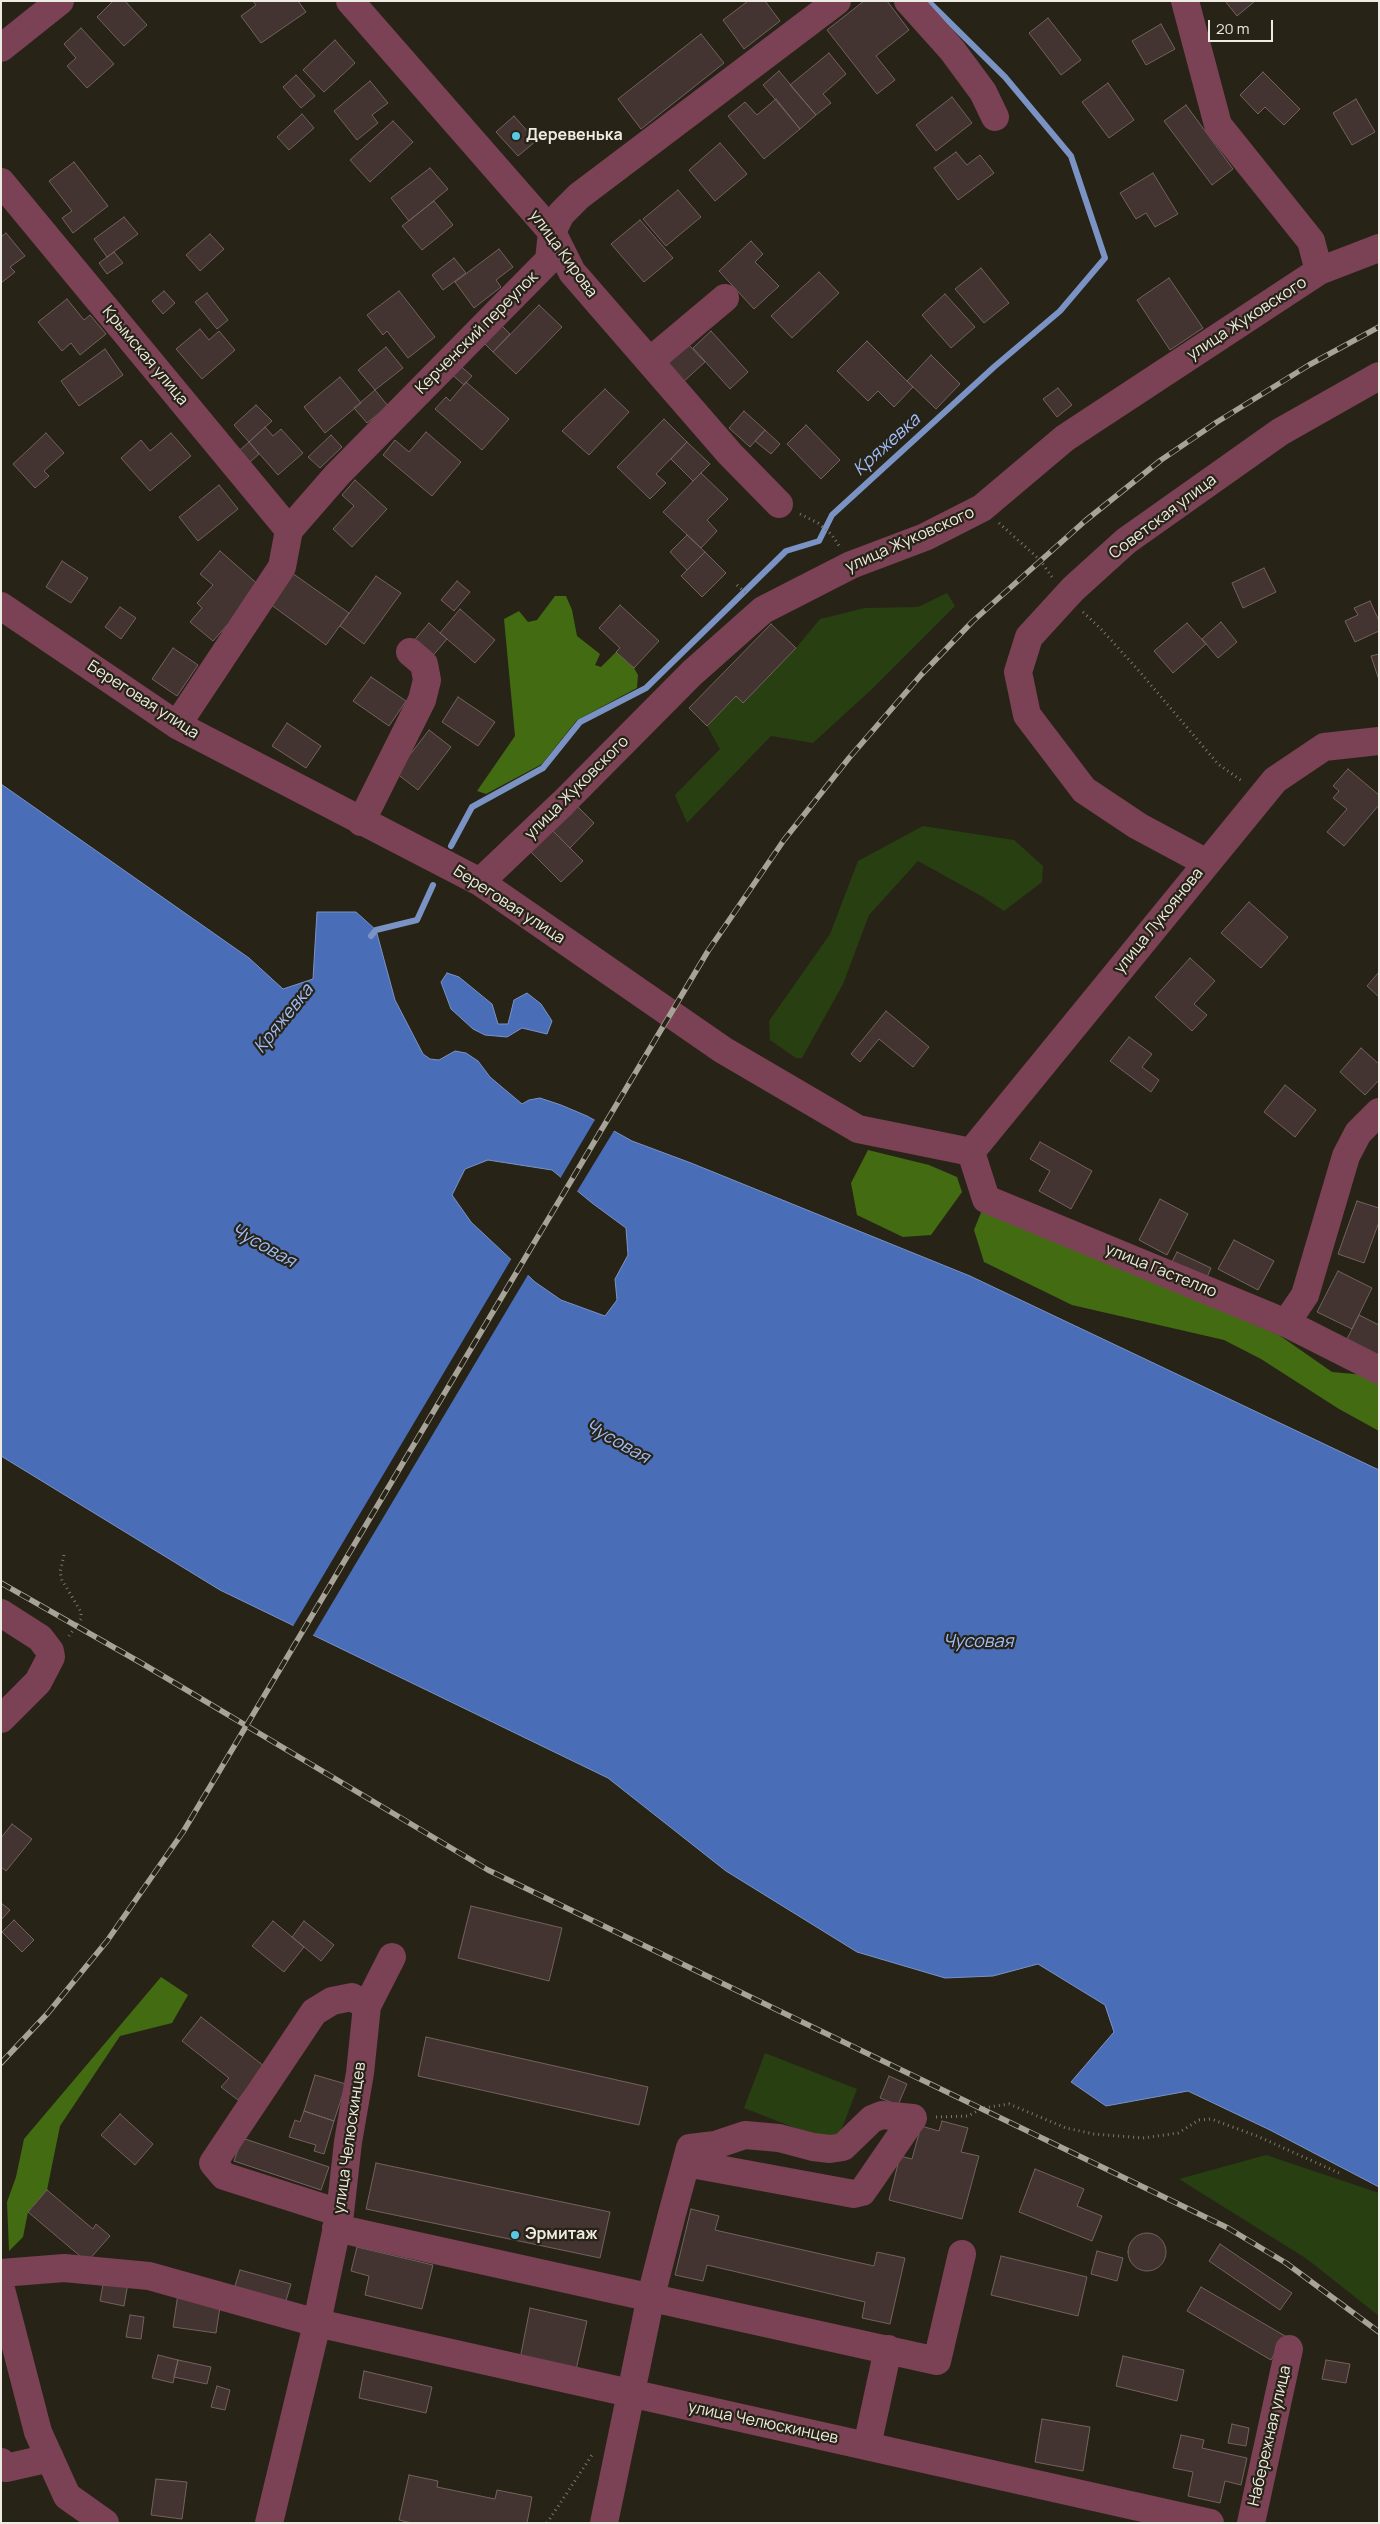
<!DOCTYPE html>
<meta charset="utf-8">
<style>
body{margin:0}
#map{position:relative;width:1380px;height:2524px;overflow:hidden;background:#282317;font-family:Manrope,sans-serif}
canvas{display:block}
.frame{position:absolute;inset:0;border:2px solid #eeebe2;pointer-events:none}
.scale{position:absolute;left:1208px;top:20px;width:65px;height:22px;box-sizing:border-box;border:2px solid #eeebe2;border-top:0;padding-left:6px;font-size:15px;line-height:18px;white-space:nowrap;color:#eeebe2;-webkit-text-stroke:4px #282317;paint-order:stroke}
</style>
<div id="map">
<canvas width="1380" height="2524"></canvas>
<div class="frame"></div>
<div class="scale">20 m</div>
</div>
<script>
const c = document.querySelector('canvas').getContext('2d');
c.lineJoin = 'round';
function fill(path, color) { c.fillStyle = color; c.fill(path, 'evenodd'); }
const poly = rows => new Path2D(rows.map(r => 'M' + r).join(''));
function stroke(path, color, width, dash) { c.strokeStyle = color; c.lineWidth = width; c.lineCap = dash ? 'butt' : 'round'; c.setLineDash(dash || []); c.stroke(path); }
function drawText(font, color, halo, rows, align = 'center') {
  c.font = font + ' Manrope,sans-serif'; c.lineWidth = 4.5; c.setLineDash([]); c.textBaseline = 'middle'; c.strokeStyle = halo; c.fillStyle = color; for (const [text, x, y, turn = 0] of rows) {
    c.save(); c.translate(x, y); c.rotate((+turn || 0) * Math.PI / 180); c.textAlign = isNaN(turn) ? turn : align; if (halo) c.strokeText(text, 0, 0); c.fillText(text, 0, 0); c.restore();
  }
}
fill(poly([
 [947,593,955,606,873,688,813,743,771,736,687,823,675,795,720,749,707,726,736,696,796,648,820,619,865,608,918,607],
 [923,826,1014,840,1043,866,1042,882,1004,911,983,897,918,861,869,915,843,984,802,1058,796,1058,770,1040,769,1021,830,934,858,861],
 [765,2053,857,2089,836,2144,744,2108],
 [1266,2155,1379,2193,1379,2316,1307,2259,1179,2179]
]), '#283f11');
fill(poly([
 [555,596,566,596,572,610,577,636,600,654,595,665,601,667,616,652,634,668,638,675,637,688,577,720,542,764,486,794,477,791,515,736,504,619,519,611,528,622,537,620],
 [868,1150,929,1165,957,1177,962,1192,931,1235,903,1237,857,1215,851,1183],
 [982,1210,1279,1335,1332,1372,1365,1375,1379,1382,1379,1431,1339,1409,1261,1359,1224,1340,1072,1305,984,1262,974,1230],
 [161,1977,188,1995,172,2023,120,2036,60,2126,47,2190,28,2212,23,2237,9,2251,7,2202,16,2177,24,2139]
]), '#426b12');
const water = poly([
 [1,784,249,958,283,989,313,979,317,912,356,912,376,930,395,1000,423,1054,430,1059,439,1060,455,1051,466,1053,478,1061,490,1077,522,1104,529,1100,540,1098,561,1105,587,1116,632,1141,691,1163,970,1276,1379,1470,1379,2187,1270,2130,1188,2091,1106,2106,1071,2082,1114,2032,1105,2005,1038,1964,993,1976,945,1978,857,1952,726,1871,608,1778,220,1590,1,1456,1,784],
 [488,1160,552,1170,592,1203,626,1228,628,1255,615,1279,617,1300,605,1316,561,1300,535,1282,471,1222,452,1195,465,1169,488,1160],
 [447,973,459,977,492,1004,498,1024,508,1024,514,1000,527,993,541,1004,552,1021,547,1034,522,1028,507,1037,485,1035,473,1029,451,1009,441,982,447,973]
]);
fill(water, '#496db7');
stroke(water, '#7a93c4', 1);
fill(poly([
 [596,1118,615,1129,576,1193,560,1179],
 [512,1258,529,1273,312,1637,292,1628]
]), '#282317');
stroke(poly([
 [451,846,472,807,543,768,580,722,646,688,786,551,819,541,832,515,994,367,1060,311,1105,258,1071,156,1005,77,928,1],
 [371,936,376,930,417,920,433,885]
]), '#7a93c4', 6);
const building = poly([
 [113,1,125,1,147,25,124,46,97,17,113,1],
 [253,1,298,1,306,12,261,43,241,16,256,5,253,1],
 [748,1,765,1,780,21,744,49,723,20,748,1],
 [864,1,887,1,909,30,876,56,895,80,877,94,827,30,864,1],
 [1225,1,1255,1,1237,16,1225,1],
 [1048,18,1081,60,1061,75,1029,33,1048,18],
 [1161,24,1175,49,1146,65,1132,41,1161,24],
 [81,28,114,64,87,88,67,66,76,58,64,44,81,28],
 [701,34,724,63,641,129,618,99,701,34],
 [335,40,355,63,324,92,303,70,335,40],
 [829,53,846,74,823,94,831,103,816,115,790,85,829,53],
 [779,71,816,115,800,129,763,85,779,71],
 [1263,72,1300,109,1284,125,1265,107,1258,114,1240,95,1263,72],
 [296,75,315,96,301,108,283,87,296,75],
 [370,81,388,103,372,115,378,123,357,140,334,111,370,81],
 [1108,83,1134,120,1109,138,1082,102,1108,83],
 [952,97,972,123,936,151,916,125,952,97],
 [776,99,800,129,764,159,728,116,745,102,757,115,776,99],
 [1356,99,1375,132,1352,145,1333,113,1356,99],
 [1186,105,1233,169,1212,185,1164,121,1186,105],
 [302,114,314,128,289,150,277,137,302,114],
 [514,116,536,141,518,156,496,132,514,116],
 [393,121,413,142,370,182,350,160,393,121],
 [720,143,747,174,715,201,689,170,720,143],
 [956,152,967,165,980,155,994,173,958,200,934,168,956,152],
 [74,162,108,206,73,233,62,218,72,211,49,181,74,162],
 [430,168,448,189,409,221,391,198,430,168],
 [1153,173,1178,214,1155,227,1146,213,1136,219,1120,193,1153,173],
 [678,190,701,217,666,246,643,219,678,190],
 [434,201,453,225,422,250,402,226,434,201],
 [124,217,138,234,107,257,94,239,124,217],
 [640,220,673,258,644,282,611,244,640,220],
 [6,233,25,256,10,267,15,272,1,283,1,237,6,233],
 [210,234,224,249,200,271,186,255,210,234],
 [751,241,763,254,755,262,779,286,754,309,719,271,751,241],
 [499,249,513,267,496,280,501,287,474,308,455,282,499,249],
 [114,252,123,263,107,274,99,263,114,252],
 [454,258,466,273,443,290,432,275,454,258],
 [981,268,1009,303,984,323,955,289,981,268],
 [819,272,839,293,792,338,771,316,819,272],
 [1169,278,1203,328,1170,350,1137,300,1169,278],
 [164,291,175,303,163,314,152,301,164,291],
 [399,291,435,337,408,358,387,331,383,335,367,315,399,291],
 [207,293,228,320,217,329,195,302,207,293],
 [945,294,975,327,951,348,922,315,945,294],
 [67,299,84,320,90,315,106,334,80,355,71,343,62,351,38,322,67,299],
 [539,305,562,327,516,374,493,352,539,305],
 [500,324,510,334,493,352,483,342,500,324],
 [200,329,209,340,219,331,235,350,202,379,176,349,200,329],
 [711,331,748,372,730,389,693,348,711,331],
 [867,341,913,387,894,407,878,391,868,401,837,371,867,341],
 [687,343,705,362,682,383,664,364,687,343],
 [386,347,403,368,375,390,358,370,386,347],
 [105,349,123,375,79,406,61,381,105,349],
 [931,355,960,384,936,409,907,381,931,355],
 [457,363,472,376,464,385,449,372,457,363],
 [340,377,361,403,325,433,304,407,340,377],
 [466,382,509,419,482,450,435,409,446,397,450,401,466,382],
 [1058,388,1072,405,1057,417,1043,399,1058,388],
 [605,389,629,412,589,455,562,431,605,389],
 [375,390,388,406,367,423,354,408,375,390],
 [256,405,272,421,249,442,234,425,256,405],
 [744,411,765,430,750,447,729,428,744,411],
 [664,419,687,442,656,474,666,483,650,499,617,467,664,419],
 [806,425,840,460,821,479,787,444,806,425],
 [265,427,273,436,281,429,303,453,278,475,249,442,265,427],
 [765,430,780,444,771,454,755,441,765,430],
 [426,432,461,462,432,496,383,455,395,440,409,452,426,432],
 [46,433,64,453,44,471,49,476,35,488,13,464,46,433],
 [171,433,191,456,150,491,121,458,141,440,150,451,171,433],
 [331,435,342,447,320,468,308,457,331,435],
 [249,442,259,454,250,462,240,450,249,442],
 [687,442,710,464,693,481,671,459,687,442],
 [701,473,728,499,707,520,717,531,701,548,663,512,701,473],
 [355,480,387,509,352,547,333,529,354,506,342,495,355,480],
 [219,485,238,509,198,541,179,517,219,485],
 [687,535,705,552,687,570,670,552,687,535],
 [220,551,261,587,213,641,190,622,202,608,197,603,213,585,200,574,220,551],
 [705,552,726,573,702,597,681,576,705,552],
 [62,561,88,578,71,603,46,587,62,561],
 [1264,568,1276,592,1243,608,1232,583,1264,568],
 [292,573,349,613,326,645,270,604,292,573],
 [376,576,401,593,364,644,340,626,376,576],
 [457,581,470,592,454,611,441,600,457,581],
 [1370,601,1379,621,1379,631,1355,642,1345,621,1358,615,1354,608,1370,601],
 [620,605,659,641,634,668,616,652,620,648,599,628,620,605],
 [120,607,136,618,121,639,105,627,120,607],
 [460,609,495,640,475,663,440,633,460,609],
 [1221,622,1237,642,1218,658,1202,639,1221,622],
 [429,623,447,639,430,659,412,643,429,623],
 [1187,623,1206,644,1173,673,1154,651,1187,623],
 [771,624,796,648,743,703,736,696,707,726,689,708,771,624],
 [173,648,198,665,177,696,152,679,173,648],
 [1379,654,1379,680,1371,656,1379,654],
 [371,677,406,701,389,726,353,701,371,677],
 [458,697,495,722,478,746,442,722,458,697],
 [287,723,321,746,306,768,272,746,287,723],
 [429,730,451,747,418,790,396,773,429,730],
 [1348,769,1379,795,1379,805,1344,846,1327,832,1347,809,1333,798,1339,791,1333,786,1348,769],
 [577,806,594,823,570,848,552,830,577,806],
 [552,830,583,861,561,882,531,852,552,830],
 [1249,902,1288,937,1261,968,1221,933,1249,902],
 [1190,958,1215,981,1194,1004,1207,1015,1192,1031,1155,997,1190,958],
 [1379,972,1379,997,1367,986,1379,972],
 [886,1011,929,1047,913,1067,879,1039,860,1062,851,1054,886,1011],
 [1129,1037,1152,1054,1142,1067,1159,1080,1151,1092,1110,1061,1129,1037],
 [1361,1048,1379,1064,1379,1080,1365,1095,1340,1072,1361,1048],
 [1285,1085,1316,1110,1295,1137,1264,1112,1285,1085],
 [1040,1142,1092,1171,1071,1209,1039,1191,1050,1171,1030,1159,1040,1142],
 [1160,1199,1188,1214,1167,1255,1139,1240,1160,1199],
 [1357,1201,1379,1208,1379,1222,1364,1263,1338,1254,1357,1201],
 [1234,1240,1274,1261,1258,1290,1218,1269,1234,1240],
 [1177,1252,1211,1268,1204,1284,1169,1268,1177,1252],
 [1338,1271,1372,1288,1352,1329,1317,1312,1338,1271],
 [1359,1315,1379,1325,1379,1359,1345,1343,1359,1315],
 [12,1824,32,1839,6,1871,1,1867,1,1838,12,1824],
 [1,1903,10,1910,1,1920,1,1903],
 [471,1906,562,1928,549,1981,458,1958,471,1906],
 [14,1920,34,1940,22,1952,2,1932,14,1920],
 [273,1921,304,1947,284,1972,252,1946,273,1921],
 [304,1921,334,1945,321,1961,292,1937,304,1921],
 [201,2017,264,2066,238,2100,221,2087,229,2078,182,2041,201,2017],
 [426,2037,648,2087,639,2125,418,2076,426,2037],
 [315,2075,346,2084,334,2121,304,2111,315,2075],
 [889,2076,907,2084,898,2105,880,2098,889,2076],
 [304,2111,334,2121,324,2154,314,2151,316,2145,289,2137,295,2120,300,2122,304,2111],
 [120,2114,153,2144,135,2165,101,2135,120,2114],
 [942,2121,968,2128,961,2152,979,2156,962,2219,889,2200,900,2156,912,2159,921,2126,939,2131,942,2121],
 [242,2138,329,2167,321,2190,234,2161,242,2138],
 [376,2163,610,2212,600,2258,366,2209,376,2163],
 [1035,2169,1084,2189,1077,2206,1102,2216,1092,2241,1019,2212,1035,2169],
 [47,2190,93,2229,96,2224,110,2236,87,2262,28,2212,47,2190],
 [691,2209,719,2216,715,2230,874,2266,877,2252,905,2258,890,2324,862,2318,865,2302,707,2265,703,2281,675,2275,691,2209],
 '1128 2252a19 19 0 1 1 38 0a19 19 0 1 1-38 0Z',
 [1220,2244,1292,2293,1280,2310,1209,2261,1220,2244],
 [357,2247,433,2265,422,2309,365,2295,369,2276,351,2271,357,2247],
 [1097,2251,1123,2258,1117,2281,1091,2274,1097,2251],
 [1001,2256,1087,2277,1078,2316,991,2295,1001,2256],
 [240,2270,291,2284,285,2304,234,2289,240,2270],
 [104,2279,128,2283,124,2306,100,2301,104,2279],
 [1201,2287,1285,2336,1271,2360,1187,2311,1201,2287],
 [178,2294,221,2300,216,2333,173,2327,178,2294],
 [530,2308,587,2321,576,2370,520,2359,530,2308],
 [130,2315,144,2317,141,2339,126,2337,130,2315],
 [158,2355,178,2360,173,2383,152,2378,158,2355],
 [1123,2356,1184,2370,1177,2401,1116,2386,1123,2356],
 [178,2360,211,2367,207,2384,174,2377,178,2360],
 [1326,2360,1350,2364,1346,2383,1322,2379,1326,2360],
 [364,2371,432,2387,426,2413,359,2398,364,2371],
 [217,2386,230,2390,225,2410,211,2407,217,2386],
 [1042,2419,1090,2427,1083,2471,1035,2462,1042,2419],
 [1232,2424,1249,2428,1246,2446,1228,2443,1232,2424],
 [1181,2435,1204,2440,1202,2448,1247,2458,1241,2485,1225,2481,1220,2503,1188,2496,1193,2472,1173,2468,1181,2435],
 [409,2475,438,2481,437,2487,495,2499,497,2490,532,2497,527,2523,412,2523,399,2520,409,2475],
 [156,2479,187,2482,182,2519,151,2515,156,2479]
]);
fill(building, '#433331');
stroke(building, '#73625f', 1);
stroke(poly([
 [800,514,818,523,832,535,839,546],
 [999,523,1040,560,1052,577],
 [737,585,747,594],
 [1083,612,1101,629,1139,671,1218,764,1242,781],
 [64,1555,60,1572,62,1580,81,1612,81,1619,69,1636],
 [936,2117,968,2116,983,2108,1009,2104,1066,2128,1094,2134,1143,2138,1178,2133,1199,2120,1211,2119,1257,2136,1339,2173],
 [547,2523,592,2455]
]), '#7d786e', 3, [1, 4]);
stroke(poly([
 [350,1,552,232,572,272,730,454,779,504],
 [908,1,952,50,983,92,995,117],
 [1185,1,1218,125,1311,241,1319,271],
 [1,48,60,1],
 [1,182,289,530],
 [650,361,725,298],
 [1,606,177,725,480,882,723,1050,858,1129,971,1152],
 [177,725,282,567,289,530,337,475,549,260,552,232,561,214,579,196,837,1],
 [361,822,422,700,427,680,424,664,410,652],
 [1207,863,1138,826,1084,790,1027,715,1018,672,1029,637,1073,589,1126,541,1280,432,1379,376],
 [480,882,563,803,692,673,763,610,851,565,925,537,982,508,1065,438,1319,271,1379,248],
 [971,1152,1275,780,1324,747,1379,741],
 [971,1152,986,1199,1286,1323,1379,1370],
 [1286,1323,1305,1295,1346,1156,1358,1133,1379,1112],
 [1,1613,40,1638,50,1651,51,1657,38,1682,1,1719],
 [340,2213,224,2176,213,2163,314,2012,332,2001,352,1997,367,2006],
 [336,2228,937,2361,962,2254],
 [1,2273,64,2268,149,2276,317,2323,1210,2523],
 [1,2289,38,2432,67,2496,105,2523],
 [867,2446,888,2349],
 [1,2462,6,2468,50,2458],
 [269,2523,314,2336,340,2213,348,2142,360,2073,367,2006,392,1957],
 [604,2523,651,2296,672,2214,690,2148,715,2145,745,2135,779,2138,813,2147,830,2149,843,2147,872,2119,882,2115,913,2118,867,2185,862,2192,854,2194,686,2163],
 [1251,2523,1289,2349]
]), '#7b4154', 28);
const rail = poly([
 [1,1583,143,1664,488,1870,1228,2228,1286,2263,1379,2332],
 [1,2063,48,2013,107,1941,183,1832,708,951,784,840,849,758,921,675,973,621,1085,521,1161,460,1217,422,1309,365,1379,327]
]);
stroke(rail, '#a7a399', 5.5);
stroke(rail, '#282317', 4, [11]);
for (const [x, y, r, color] of [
 [516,136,5,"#59c8e5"],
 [515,2235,5,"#59c8e5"]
]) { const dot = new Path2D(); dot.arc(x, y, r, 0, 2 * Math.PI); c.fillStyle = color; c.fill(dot); stroke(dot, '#282317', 2); }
drawText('bold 16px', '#eeebe2', '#282317', [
 ["Деревенька",526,136],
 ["Эрмитаж",525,2235]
], 'left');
drawText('16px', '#eeebe2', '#282317', [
 ["улица Кирова",563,254,54],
 ["улица Жуковского",1247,319,-33],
 ["Керченский переулок",477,333,-45],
 ["Крымская улица",145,356,50],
 ["Советская улица",1163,517,-37],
 ["улица Жуковского",910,540,-24],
 ["Береговая улица",143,700,33],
 ["улица Жуковского",577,788,-45],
 ["Береговая улица",509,905,33],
 ["улица Лукоянова",1159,921,-51],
 ["улица Гастелло",1161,1271,22],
 ["улица Челюскинцев",350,2138,-82],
 ["улица Челюскинцев",763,2423,12],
 ["Набережная улица",1270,2436,-77]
]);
drawText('italic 18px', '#9fbefa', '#282317', [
 ["Кряжевка",887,445,-42],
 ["Кряжевка",284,1019,-51],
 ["Чусовая",263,1246,29],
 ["Чусовая",617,1442,29],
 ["Чусовая",978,1642]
]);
</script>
